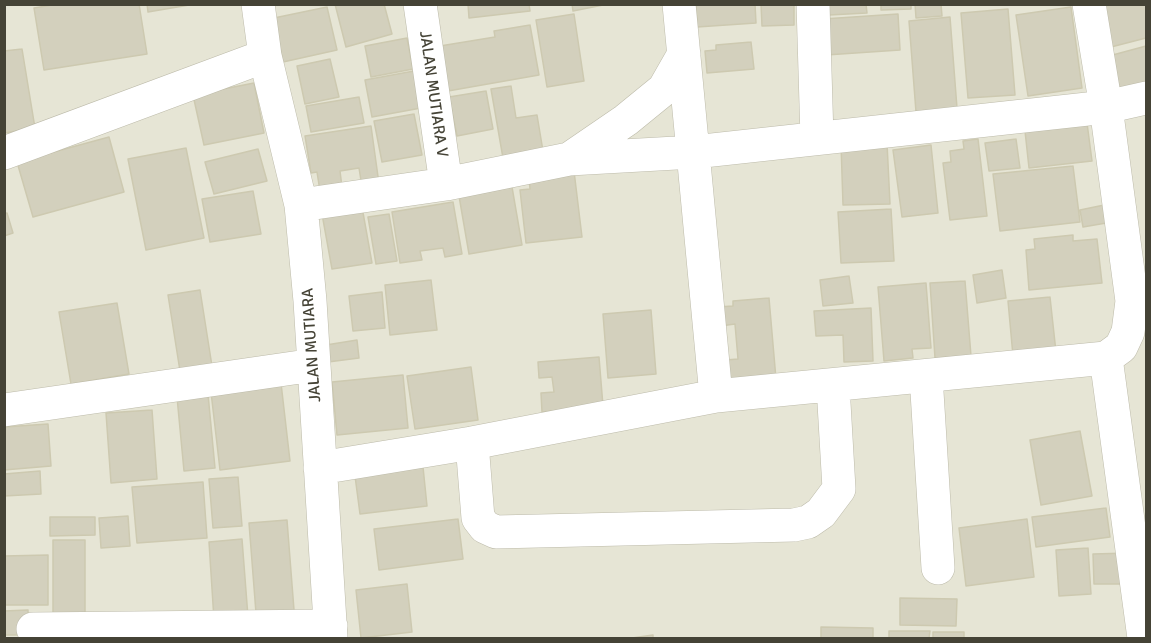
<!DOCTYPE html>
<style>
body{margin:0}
#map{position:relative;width:1151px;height:643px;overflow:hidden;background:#f2f2e7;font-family:Signika,sans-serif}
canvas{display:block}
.frame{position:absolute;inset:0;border:6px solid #454336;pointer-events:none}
</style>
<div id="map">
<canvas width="1151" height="643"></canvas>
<div class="frame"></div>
</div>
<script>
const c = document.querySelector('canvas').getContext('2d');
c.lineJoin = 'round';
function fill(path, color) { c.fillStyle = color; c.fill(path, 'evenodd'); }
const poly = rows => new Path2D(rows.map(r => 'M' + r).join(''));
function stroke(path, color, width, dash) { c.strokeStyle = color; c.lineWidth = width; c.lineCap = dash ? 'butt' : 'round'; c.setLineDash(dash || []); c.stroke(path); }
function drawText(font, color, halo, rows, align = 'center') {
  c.font = font + ' Signika,sans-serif'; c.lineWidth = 4.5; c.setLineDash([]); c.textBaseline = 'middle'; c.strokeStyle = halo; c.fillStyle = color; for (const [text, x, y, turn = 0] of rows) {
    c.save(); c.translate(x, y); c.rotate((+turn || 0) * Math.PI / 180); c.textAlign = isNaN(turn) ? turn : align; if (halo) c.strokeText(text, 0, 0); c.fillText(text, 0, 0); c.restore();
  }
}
fill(poly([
 [5,5,1146,5,1146,638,5,638]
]), '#e6e5d5');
const building = poly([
 [58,4,139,4,147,54,44,70,34,8,58,4],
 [147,4,195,4,148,12,147,4],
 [335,4,384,4,392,34,346,47,335,4],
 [468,4,529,4,530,11,469,18,468,4],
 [572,4,608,4,573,11,572,4],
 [696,4,755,4,756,23,697,27,696,4],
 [761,4,794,4,794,25,762,26,761,4],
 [829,4,866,4,867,13,829,15,829,4],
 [881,4,911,4,911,9,881,10,881,4],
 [915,4,941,4,942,16,916,18,915,4],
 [1104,4,1146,4,1146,38,1111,47,1104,4],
 [327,7,337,50,283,62,274,18,327,7],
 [1071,7,1082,88,1028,96,1016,15,1071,7],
 [1008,9,1015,95,968,98,961,13,1008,9],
 [574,14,584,81,547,87,536,20,574,14],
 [898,14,900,50,826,55,823,19,898,14],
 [950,17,957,108,916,112,909,21,950,17],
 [530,25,539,75,448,91,440,46,495,37,494,31,530,25],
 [407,38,413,69,371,77,365,46,407,38],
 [751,42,754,69,707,73,705,51,716,50,716,45,751,42],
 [1146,46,1146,92,1121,99,1109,56,1146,46],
 [22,49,35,128,4,133,4,51,22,49],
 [330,59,339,97,305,104,297,66,330,59],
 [414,71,421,108,372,117,365,80,414,71],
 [254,83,264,133,204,145,193,95,254,83],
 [511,86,516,118,537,115,543,151,503,158,491,89,511,86],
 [486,91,493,129,457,136,449,97,486,91],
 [359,97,364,123,311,132,306,106,359,97],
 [414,114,422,155,382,162,374,121,414,114],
 [1087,123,1092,161,1029,168,1025,131,1087,123],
 [371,126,380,191,363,193,359,168,340,171,342,187,320,191,317,172,311,173,305,136,371,126],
 [109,137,124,192,33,217,17,162,109,137],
 [978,139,987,216,950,220,943,163,951,162,950,151,964,149,963,141,978,139],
 [1016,139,1020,168,989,171,985,143,1016,139],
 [887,143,890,204,843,205,841,144,887,143],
 [931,145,938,213,902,217,893,150,931,145],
 [186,148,204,238,146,250,128,159,186,148],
 [258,149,267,181,214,194,205,162,258,149],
 [1073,166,1080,222,1000,231,993,174,1073,166],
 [574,171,582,237,526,243,520,190,530,189,529,177,574,171],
 [512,187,522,245,469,254,459,196,512,187],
 [253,191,261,234,210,242,202,199,253,191],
 [453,202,462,254,445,257,443,248,420,251,422,260,400,263,392,212,453,202],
 [1109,204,1112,222,1083,227,1080,210,1109,204],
 [362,207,372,263,332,269,322,214,362,207],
 [891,209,894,261,841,263,838,212,891,209],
 [7,213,13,233,4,236,4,214,7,213],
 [389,214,397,261,376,264,368,217,389,214],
 [1073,235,1073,241,1097,239,1102,283,1029,290,1026,250,1035,249,1034,239,1073,235],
 [1002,270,1006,298,977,303,973,275,1002,270],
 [849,276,853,303,823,306,820,280,849,276],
 [431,280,437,330,390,335,385,285,431,280],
 [965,281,971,356,935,358,930,283,965,281],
 [926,283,931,348,912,349,913,358,884,361,878,287,926,283],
 [200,290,212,366,180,371,168,295,200,290],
 [382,292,385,328,353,331,349,296,382,292],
 [1050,297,1056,352,1013,356,1008,301,1050,297],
 [769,298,776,379,728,383,726,360,738,359,735,324,720,326,718,307,733,306,733,301,769,298],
 [117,303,129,374,71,384,59,312,117,303],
 [871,308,873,361,844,362,843,335,816,336,814,311,871,308],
 [651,310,656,374,608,378,603,314,651,310],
 [357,340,359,358,328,362,326,345,357,340],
 [599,357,603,406,542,412,541,393,554,392,552,377,539,378,538,362,599,357],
 [471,367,478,420,415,429,407,376,471,367],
 [403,375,408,428,337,435,332,382,403,375],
 [281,383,290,461,220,470,211,392,281,383],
 [208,394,215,468,184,471,177,397,208,394],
 [152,410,157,479,111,483,106,413,152,410],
 [48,424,51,466,4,470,4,427,48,424],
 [1080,431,1092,496,1041,505,1030,440,1080,431],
 [423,467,427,506,360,514,355,476,423,467],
 [40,471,41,494,4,496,4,474,40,471],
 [238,477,242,526,213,528,209,479,238,477],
 [203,482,207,538,137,543,132,487,203,482],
 [1106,508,1110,537,1036,547,1032,517,1106,508],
 [128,516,130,546,101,548,99,518,128,516],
 [50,517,95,517,95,535,50,536,50,517],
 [458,519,463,559,379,570,374,529,458,519],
 [1027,519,1034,577,966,586,959,528,1027,519],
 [287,520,294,610,256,613,249,523,287,520],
 [242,539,248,617,214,620,209,542,242,539],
 [53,540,85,540,85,616,53,616,53,540],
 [1088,548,1091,594,1059,596,1056,550,1088,548],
 [1129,553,1130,584,1094,584,1093,554,1129,553],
 [48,555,48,605,4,605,4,556,48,555],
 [407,584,412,632,361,638,356,590,407,584],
 [900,598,957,599,956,626,900,625,900,598],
 [28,610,28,635,4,635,4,611,28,610],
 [821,627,873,628,873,638,821,638,821,627],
 [889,631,930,631,929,638,889,638,889,631],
 [933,632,964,632,964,638,933,638,933,632],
 [653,635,653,638,632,638,653,635]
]);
fill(building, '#d3d0bd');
stroke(building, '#cdc9b0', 1.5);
const minor = poly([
 [258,4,265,56,301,205,310,301,331,638],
 [420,4,446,184],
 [679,4,716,396],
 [813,4,817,138],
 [4,153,265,56],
 [569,159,626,120,664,89,684,54],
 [301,205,446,184,569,159,694,152,1106,107,1146,98],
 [1106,358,1144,638],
 [926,376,938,568],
 [4,410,314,365],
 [472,443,478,518,485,527,496,532,794,525,808,522,821,513,839,489,833,386],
 [320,468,472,443,716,396,1106,358,1121,347,1128,332,1132,301,1106,107,1089,4],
 [33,629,331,626]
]);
stroke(minor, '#bdbbaa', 34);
stroke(minor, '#fff', 33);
drawText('16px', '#454336', '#fff', [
 ["JALAN MUTIARA V",433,94,82],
 ["JALAN MUTIARA",312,345,-94]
]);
</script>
